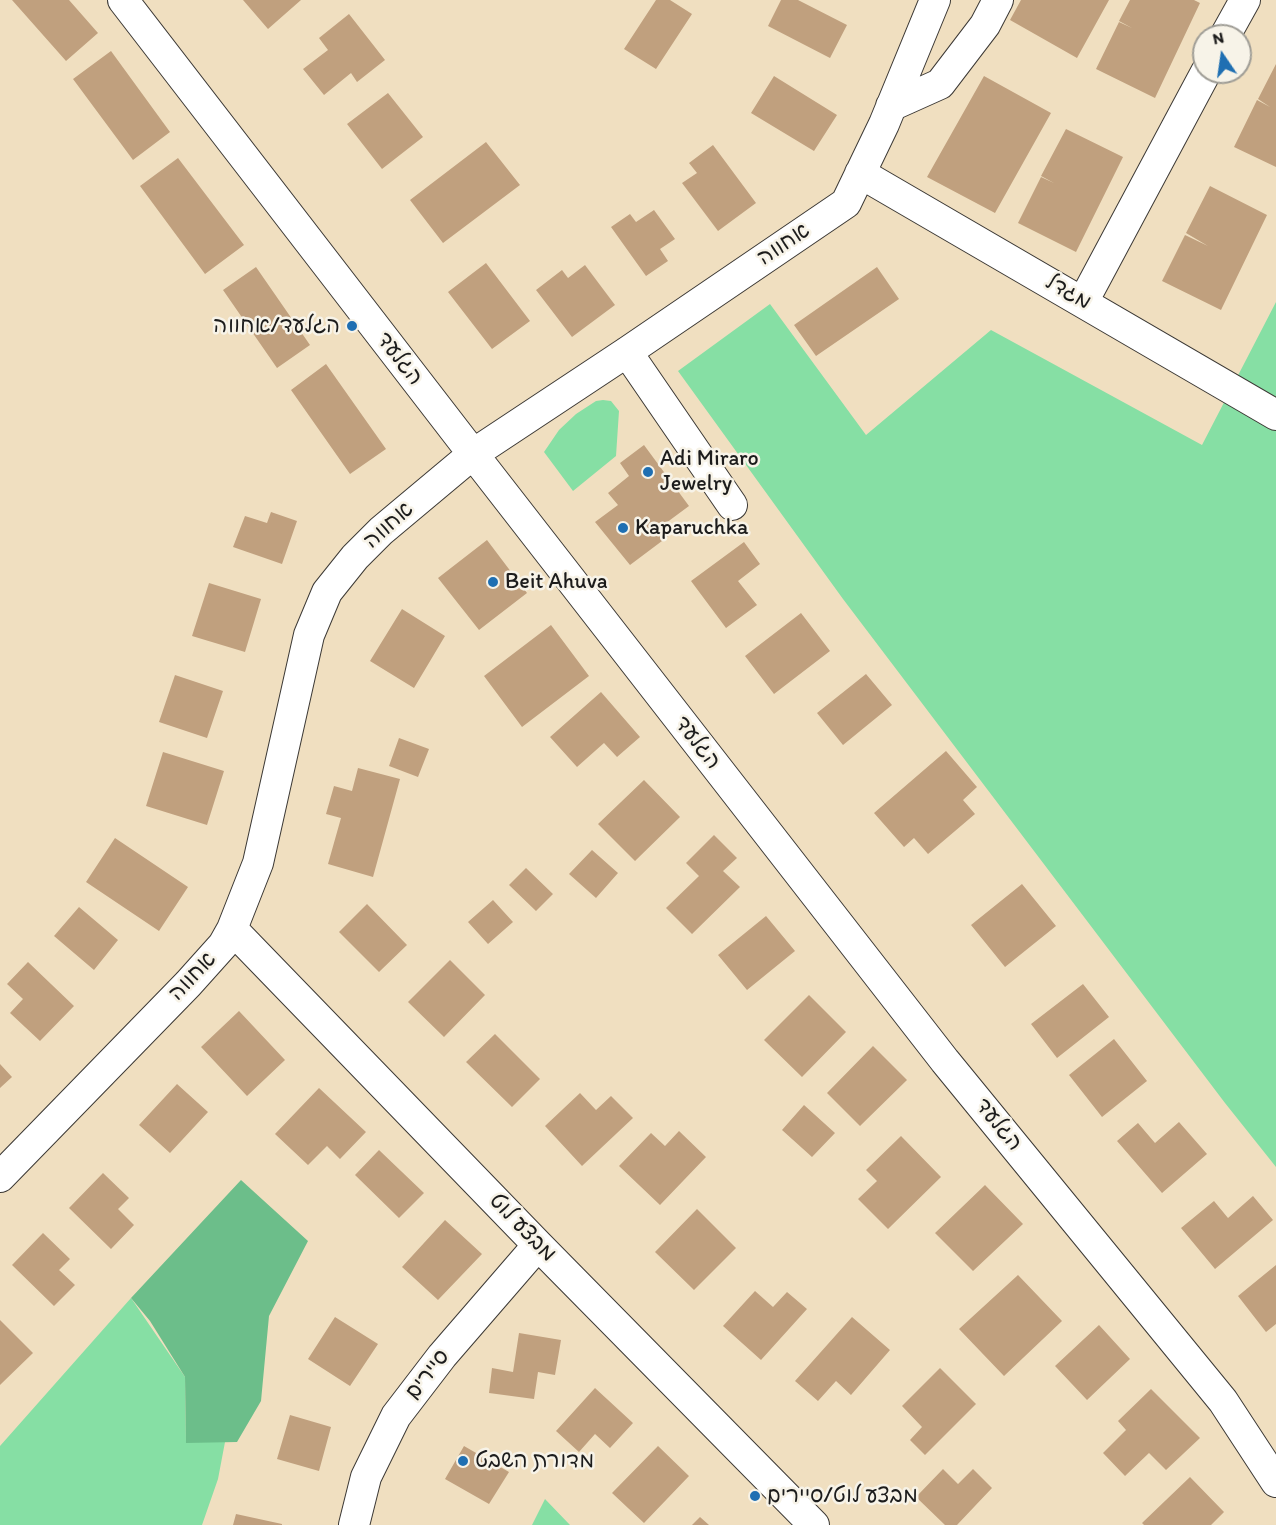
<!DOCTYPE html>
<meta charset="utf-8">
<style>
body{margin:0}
#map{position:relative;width:1276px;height:1525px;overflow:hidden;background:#f0dfc0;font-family:Itim,sans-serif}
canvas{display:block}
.north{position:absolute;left:1192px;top:24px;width:60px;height:60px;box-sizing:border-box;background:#f7f3e8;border:2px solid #9f9d96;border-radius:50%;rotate:347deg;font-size:16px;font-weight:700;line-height:24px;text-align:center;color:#1c1c1c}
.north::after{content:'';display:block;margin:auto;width:21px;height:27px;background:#1f6fb2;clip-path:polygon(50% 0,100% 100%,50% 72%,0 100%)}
</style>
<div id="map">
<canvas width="1276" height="1525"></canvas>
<div class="north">N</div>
</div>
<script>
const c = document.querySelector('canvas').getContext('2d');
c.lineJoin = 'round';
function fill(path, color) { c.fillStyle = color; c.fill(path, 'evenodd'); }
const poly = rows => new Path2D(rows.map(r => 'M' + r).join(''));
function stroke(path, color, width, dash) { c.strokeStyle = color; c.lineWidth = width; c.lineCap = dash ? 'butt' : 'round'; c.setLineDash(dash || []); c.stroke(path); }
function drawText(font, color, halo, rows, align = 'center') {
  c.font = font + ' Itim,"Playpen Sans Hebrew",sans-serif'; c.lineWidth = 5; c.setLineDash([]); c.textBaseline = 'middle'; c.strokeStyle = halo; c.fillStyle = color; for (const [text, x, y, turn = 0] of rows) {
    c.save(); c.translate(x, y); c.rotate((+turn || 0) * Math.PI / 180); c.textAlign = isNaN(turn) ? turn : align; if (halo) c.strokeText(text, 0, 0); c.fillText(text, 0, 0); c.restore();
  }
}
fill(poly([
 [1276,302,1276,1167,1225,1103,843,599,678,371,770,304,866,435,991,330,1202,445],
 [603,400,611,401,619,411,616,456,573,491,544,452,559,430,576,414,596,401],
 [131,1298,185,1377,186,1442,225,1442,218,1479,202,1525,0,1525,0,1446],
 [545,1499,570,1525,532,1525]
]), '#86dfa4');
fill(poly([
 [241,1180,308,1241,269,1316,261,1401,237,1442,186,1443,185,1377,150,1321,131,1298]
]), '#6cbe8a');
fill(poly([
 [12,0,69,0,98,33,66,61],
 [243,0,301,0,268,29],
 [656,0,670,0,692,14,656,69,624,49],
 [781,0,798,0,847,25,830,58,768,26],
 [1021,0,1109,0,1077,58,1010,20],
 [1130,0,1194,0,1200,3,1155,98,1096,69,1119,22,1132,28,1119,21],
 [349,14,385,60,357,82,351,73,324,95,303,69,328,50,319,38],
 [111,51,170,132,133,160,73,79],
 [1276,64,1276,167,1234,147,1257,100,1270,107,1258,99],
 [774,76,837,115,814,151,751,113],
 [984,76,1051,113,995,213,927,177],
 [388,93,423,137,382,169,347,124],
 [1066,129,1123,157,1076,252,1018,223,1041,177,1054,183,1041,176],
 [486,142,520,185,443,243,410,200],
 [713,145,756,203,718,231,682,183,697,173,689,163],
 [178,158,244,245,205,274,140,186],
 [1210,186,1267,215,1221,310,1162,281,1185,235,1208,246,1186,233],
 [654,210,675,239,660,249,668,261,646,276,611,227,630,214,636,222],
 [486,263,530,321,492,349,448,292],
 [585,265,615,305,572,337,536,290,562,270,568,278],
 [256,267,310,345,277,368,223,290],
 [877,267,899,299,816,356,794,325],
 [326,364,386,449,350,474,291,390],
 [644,445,689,506,666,523,674,532,630,565,595,522,618,505,608,493,629,476,620,463],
 [271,512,297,521,282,564,233,547,245,516,267,523],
 [487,540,527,593,479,630,438,578],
 [744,542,760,564,738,581,757,605,726,628,691,581],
 [209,583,261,599,245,652,192,636],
 [402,609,445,636,414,688,370,661],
 [801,613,830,651,774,694,745,656],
 [551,625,589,676,522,727,484,676],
 [866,674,892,705,843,745,817,713],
 [175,675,223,691,207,738,159,722],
 [601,692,640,737,617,757,604,743,577,767,550,737],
 [399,738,429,749,418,777,389,766],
 [946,751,977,787,963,800,975,814,928,854,914,838,904,847,874,813],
 [163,752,224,771,207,825,146,806],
 [358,768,400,779,373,877,328,864,341,818,326,814,334,786,352,791],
 [644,780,680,817,635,861,598,824],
 [714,835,737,858,723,871,740,887,692,934,666,908,699,876,686,863],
 [115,838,188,887,159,931,86,882],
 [592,850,618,873,596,898,569,874],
 [526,868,553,894,536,911,509,885],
 [1022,884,1056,926,1005,967,971,925],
 [493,900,513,922,488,944,468,922],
 [367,904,407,945,379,972,339,932],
 [79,907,118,940,94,970,54,936],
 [766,916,795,951,747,990,718,955],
 [450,960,485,995,444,1037,408,1002],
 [28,962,74,1006,40,1041,10,1013,23,999,7,984],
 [1083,984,1109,1017,1057,1058,1031,1024],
 [809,995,846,1032,802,1077,764,1040],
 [239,1011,285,1060,247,1096,201,1047],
 [495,1034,540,1079,512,1107,466,1062],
 [1114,1039,1147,1081,1102,1117,1069,1075],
 [873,1046,907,1080,860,1126,827,1093],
 [0,1064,12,1077,0,1088],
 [177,1084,208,1112,170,1153,139,1125],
 [319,1088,366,1132,340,1159,327,1146,308,1165,275,1134],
 [580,1093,596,1110,611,1096,633,1118,582,1166,545,1126],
 [804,1105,835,1133,812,1157,782,1130],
 [1179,1122,1207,1154,1162,1193,1117,1141,1138,1123,1155,1143],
 [679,1131,706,1157,660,1205,619,1166,651,1133,665,1146],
 [901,1136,941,1177,888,1229,858,1199,877,1181,866,1170],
 [379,1150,424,1193,399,1218,355,1175],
 [103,1173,129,1198,118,1209,134,1225,111,1249,69,1208],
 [985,1185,1023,1224,973,1271,935,1233],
 [1253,1196,1273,1220,1215,1269,1181,1228,1214,1201,1228,1218],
 [697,1209,736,1248,694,1290,655,1252],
 [445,1220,482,1254,438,1300,402,1267],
 [43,1233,70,1259,59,1270,75,1285,54,1306,12,1265],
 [1276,1265,1276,1324,1266,1332,1238,1296],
 [1018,1275,1062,1321,1004,1376,959,1329],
 [755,1291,773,1307,787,1292,807,1309,761,1360,723,1326],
 [335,1317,378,1344,350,1386,308,1359],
 [852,1317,890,1350,851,1395,836,1381,818,1401,795,1381],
 [0,1320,33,1353,0,1385],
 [1099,1325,1130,1359,1087,1400,1055,1366],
 [519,1333,561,1340,555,1375,538,1372,534,1399,489,1393,492,1368,513,1372],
 [940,1368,976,1404,925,1455,910,1440,922,1427,902,1406],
 [595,1388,633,1423,610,1448,595,1434,579,1452,556,1431],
 [1151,1389,1200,1438,1166,1470,1149,1453,1125,1476,1103,1453,1126,1430,1118,1421],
 [290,1415,331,1427,319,1471,277,1459],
 [464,1446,509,1472,489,1504,445,1479],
 [658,1446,689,1476,644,1523,612,1493],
 [943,1469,958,1484,973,1469,992,1488,957,1525,945,1525,916,1497],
 [1190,1477,1224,1512,1211,1525,1144,1525,1142,1523],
 [236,1514,282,1524,282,1525,233,1525],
 [700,1517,709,1525,692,1525]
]), '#c0a07e');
const minor = poly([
 [123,0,473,454,945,1061,1223,1401,1276,1482],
 [1225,36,1245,0],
 [891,106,940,84,985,25,998,0],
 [860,173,1276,415],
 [1083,302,1206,72],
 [627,352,732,505],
 [232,929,538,1245,814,1525],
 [0,1177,188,984,223,945,232,929,258,863,309,635,327,592,355,557,381,531,473,454,627,352,846,203,884,124,935,0],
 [354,1525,366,1477,396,1416,442,1356,538,1245]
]);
stroke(minor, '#3c3935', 32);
stroke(minor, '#fff', 30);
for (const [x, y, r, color] of [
 [352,326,6,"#1f6fb2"],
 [648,472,6,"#1f6fb2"],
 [623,528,6,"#1f6fb2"],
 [493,582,6,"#1f6fb2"],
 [463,1461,6,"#1f6fb2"],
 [755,1496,6,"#1f6fb2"]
]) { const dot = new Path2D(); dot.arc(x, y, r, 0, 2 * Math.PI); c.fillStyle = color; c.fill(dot); stroke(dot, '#f7f3e8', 2); }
drawText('22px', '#1c1c1c', '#f7f3e8', [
 ["אחווה",784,245,-34],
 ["מגדל",1068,293,30],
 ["הגלעד",399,359,52],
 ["אחווה",389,526,-42],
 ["הגלעד",697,743,52],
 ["אחווה",193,977,-47],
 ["הגלעד",998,1125,51],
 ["מבצע לוט",522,1228,46],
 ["סיירים",428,1375,-52]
]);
drawText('22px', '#1c1c1c', '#f7f3e8', [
 ["הגלעד/אחווה",340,326,"right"],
 ["Adi Miraro",660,459],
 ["Jewelry",660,484],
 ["Kaparuchka",635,528],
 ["Beit Ahuva",505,582],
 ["מדורת השבט",475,1461],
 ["מבצע לוט/סיירים",767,1496]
], 'left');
</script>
